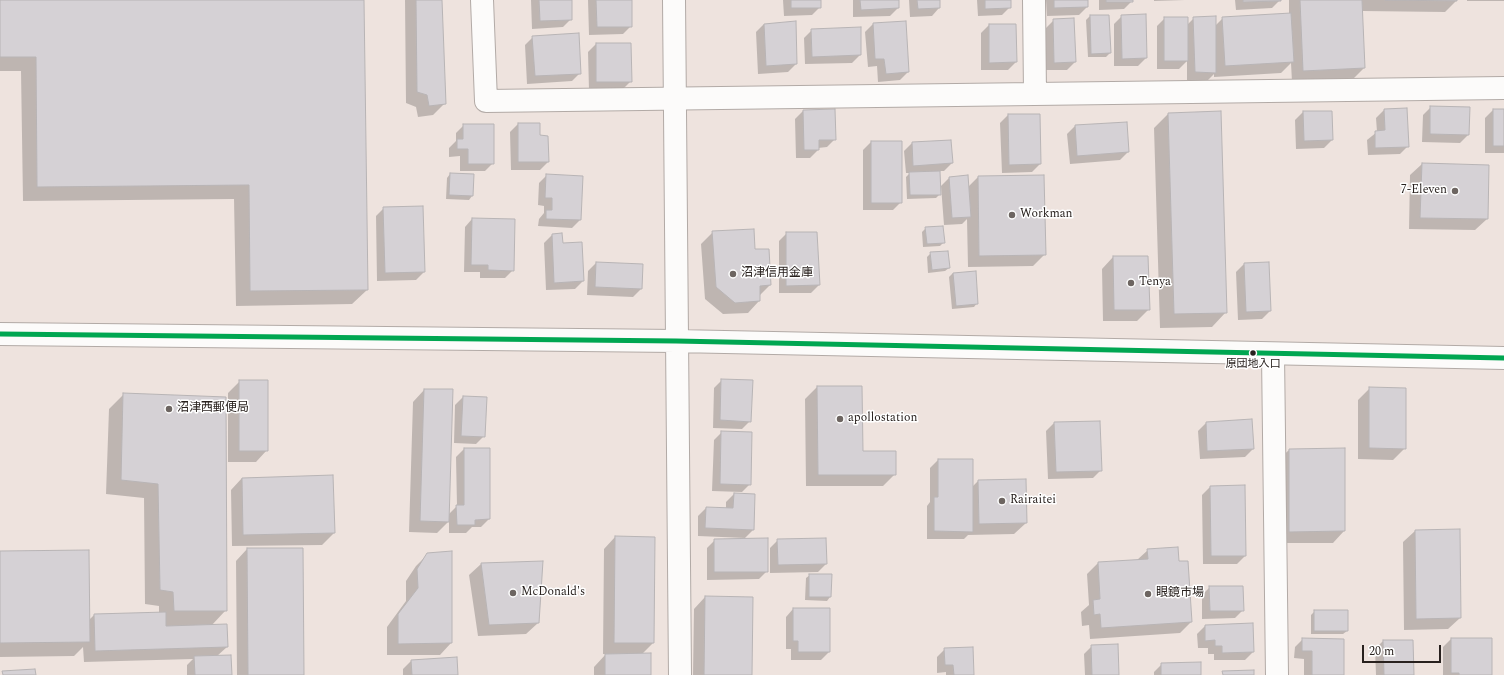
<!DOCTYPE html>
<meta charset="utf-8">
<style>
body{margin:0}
#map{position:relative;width:1504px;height:675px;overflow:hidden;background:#eee3de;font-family:Spectral,serif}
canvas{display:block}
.scale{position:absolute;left:1362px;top:645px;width:79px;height:18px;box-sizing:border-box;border:2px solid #28211e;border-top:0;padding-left:5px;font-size:12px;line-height:14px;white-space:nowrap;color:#28211e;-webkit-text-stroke:3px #fff;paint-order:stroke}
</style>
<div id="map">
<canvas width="1504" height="675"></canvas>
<div class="scale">20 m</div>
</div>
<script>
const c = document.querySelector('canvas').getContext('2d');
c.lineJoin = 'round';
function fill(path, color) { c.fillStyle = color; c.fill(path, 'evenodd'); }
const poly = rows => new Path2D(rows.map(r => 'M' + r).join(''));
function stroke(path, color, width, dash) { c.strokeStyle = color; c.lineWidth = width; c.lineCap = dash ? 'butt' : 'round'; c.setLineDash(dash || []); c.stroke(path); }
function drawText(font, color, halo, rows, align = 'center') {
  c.font = font + ' Spectral,"Noto Sans JP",serif'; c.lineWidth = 3; c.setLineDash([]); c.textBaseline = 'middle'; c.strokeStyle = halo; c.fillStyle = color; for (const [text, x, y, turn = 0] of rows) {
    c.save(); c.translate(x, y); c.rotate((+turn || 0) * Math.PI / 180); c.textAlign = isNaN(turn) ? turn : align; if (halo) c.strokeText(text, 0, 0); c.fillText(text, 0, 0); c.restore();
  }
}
fill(poly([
 [0,0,363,0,367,290,352,304,236,306,234,199,23,201,21,71,0,71],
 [405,0,441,0,445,103,433,115,418,117,416,107,406,103],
 [531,0,571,0,571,19,563,27,532,29],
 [588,0,631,0,631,26,623,34,589,35],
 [783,0,820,0,820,7,812,15,784,16],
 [853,0,898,0,898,8,890,16,853,17],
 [909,0,939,0,939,8,932,16,910,17],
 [977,0,1010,0,1010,7,1002,15,978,16],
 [1046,0,1087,0,1087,7,1079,15,1047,16],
 [1099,0,1132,0,1132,1,1124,9,1099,10],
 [1154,0,1185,0,1154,1],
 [1235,0,1280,0,1272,8,1236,10],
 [1289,0,1456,0,1456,1,1445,12,1362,11,1364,68,1352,80,1292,82,1291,63,1281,73,1214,77,1214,74,1207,81,1187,80,1187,61,1179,69,1157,69,1157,26,1165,18,1187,25,1194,18,1215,26,1223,18,1289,14],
 [1467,0,1504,0,1504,1,1467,1],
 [1090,16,1110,53,1106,57,1088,57,1086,20],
 [1122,16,1146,58,1138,66,1114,66,1114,24],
 [1054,20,1075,62,1067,70,1046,70,1046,28],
 [764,24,796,64,788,72,758,74,756,32],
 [873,24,908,72,900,80,878,82,877,66,868,67,865,32],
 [989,25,1015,25,1016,62,1008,70,981,70,981,33],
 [860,28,860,55,852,63,805,64,804,38,812,30],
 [533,37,580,73,572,81,527,84,525,45],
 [596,44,631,81,623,89,589,90,588,52],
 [1431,107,1468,135,1460,143,1422,142,1423,115],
 [1384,110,1408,146,1400,154,1368,155,1367,140,1377,132,1376,118],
 [1493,110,1504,110,1504,153,1485,153,1485,118],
 [803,111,835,139,827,147,818,148,818,150,810,158,796,158,795,119],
 [1303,112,1332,140,1324,148,1296,149,1295,120],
 [1168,114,1226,312,1212,327,1160,328,1154,128],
 [1008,115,1039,115,1040,164,1032,172,1002,173,1000,123],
 [1126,123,1128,152,1120,160,1070,164,1067,134,1075,126],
 [518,124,539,136,548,162,540,170,511,170,510,132],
 [464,125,493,163,485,171,460,171,460,156,449,157,449,148,456,141,456,133],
 [871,142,901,202,893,210,863,210,863,150],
 [912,143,952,163,944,171,939,171,940,194,936,198,907,199,906,177,910,173,906,173,904,151],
 [1422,164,1487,219,1475,230,1409,229,1410,175],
 [450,174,472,196,469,200,446,199,447,178],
 [547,175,580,220,572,228,538,226,539,219,544,213,544,206,538,205,539,183],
 [978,177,1045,254,1033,266,968,267,967,219,962,224,944,225,941,186,949,178,968,187],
 [384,208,424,272,416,280,377,281,376,216],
 [472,219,513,270,505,278,480,278,480,272,464,272,465,227],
 [926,228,944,242,940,246,923,247,922,232],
 [713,232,754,251,770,285,759,296,759,301,748,313,723,314,705,299,701,244],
 [787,233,819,285,811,293,779,293,779,241],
 [552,235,562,244,583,281,575,289,546,290,544,243],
 [931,253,949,268,945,271,928,273,927,257],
 [1113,257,1149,309,1137,321,1103,321,1102,269],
 [596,263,642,265,641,289,633,297,587,295,588,271],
 [1244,264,1270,311,1262,319,1238,320,1236,272],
 [953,273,977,303,974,307,952,309,949,277],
 [722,380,750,421,742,429,713,428,714,388],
 [240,381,267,450,256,462,228,462,228,393],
 [817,387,862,452,895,474,883,486,806,486,805,399],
 [1370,388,1405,448,1393,460,1358,459,1358,400],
 [424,390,449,514,457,506,456,457,464,449,489,449,489,519,481,527,472,527,466,533,449,533,449,521,437,533,409,532,413,402],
 [124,394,226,610,211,626,227,647,217,656,231,675,187,675,187,665,193,659,84,662,83,647,74,656,0,657,0,552,89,620,94,615,159,613,159,606,145,604,144,498,106,494,109,409],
 [463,397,484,436,476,444,454,443,455,405],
 [1054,423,1101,470,1093,478,1048,479,1046,431],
 [1206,423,1253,449,1245,457,1200,459,1198,431],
 [722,432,750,484,742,492,712,491,714,440],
 [1344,449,1344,531,1333,543,1278,543,1277,461,1289,450],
 [938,460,972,487,978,481,1026,523,1014,534,968,535,964,539,927,539,927,506,930,502,930,468],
 [332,476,334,533,322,545,232,546,231,490,242,478],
 [1210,487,1245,556,1237,564,1203,564,1202,495],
 [734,494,753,530,745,538,698,536,698,516,706,508,726,508,726,502],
 [1415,531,1460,618,1448,629,1404,630,1403,542],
 [615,537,653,643,642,654,650,675,594,675,594,667,606,654,603,654,604,549],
 [715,540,767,571,759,579,707,580,707,548],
 [778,540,826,564,818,572,770,573,770,548],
 [247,549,303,675,237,675,236,561],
 [1148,550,1178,563,1191,622,1180,633,1090,639,1089,625,1082,626,1081,612,1089,605,1087,574,1098,563,1137,560],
 [428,554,451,643,440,655,387,655,387,627,406,601,406,581,416,566],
 [542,562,538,623,526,634,478,636,469,575,481,564],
 [810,575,830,597,827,601,805,600,806,578],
 [1210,587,1243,610,1235,618,1202,619,1202,595],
 [705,597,751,675,693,675,694,609],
 [793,609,829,652,821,660,791,660,791,649,786,649,786,617],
 [1315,611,1347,631,1343,634,1311,634,1311,615],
 [1205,626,1253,652,1245,660,1214,660,1214,654,1208,654,1208,648,1198,648,1197,634],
 [1303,639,1343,675,1304,675,1304,659,1294,658,1295,647],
 [1451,639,1491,675,1443,675,1443,647],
 [1383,641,1413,675,1376,675,1375,649],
 [1092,646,1118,675,1085,675,1084,654],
 [945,649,973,675,946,675,946,672,937,673,937,657],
 [411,661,457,675,403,675,403,669],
 [1162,664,1200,675,1154,675,1154,672]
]), '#0003');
const building = poly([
 [0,0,364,0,368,290,250,291,249,185,37,187,36,57,0,57,0,0],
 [416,0,442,0,446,104,429,106,427,95,417,92,416,0],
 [539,0,572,0,572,20,540,21,539,0],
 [596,0,632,0,632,27,597,27,596,0],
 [791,0,821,0,821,8,791,8,791,0],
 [860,0,899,0,899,8,861,10,860,0],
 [917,0,940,0,940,8,918,9,917,0],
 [985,0,1011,0,1011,8,985,9,985,0],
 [1054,0,1088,0,1088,7,1054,8,1054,0],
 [1106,0,1133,0,1133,2,1106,2,1106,0],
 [1243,0,1281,0,1281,1,1243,2,1243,0],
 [1300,0,1362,0,1365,68,1303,71,1300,0],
 [1385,0,1457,0,1457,1,1385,0],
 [1291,13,1294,62,1225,66,1222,17,1291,13],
 [1146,14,1147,58,1122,59,1121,15,1146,14],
 [1090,15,1109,15,1111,53,1091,54,1090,15],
 [1216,16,1216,73,1195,72,1193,17,1216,16],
 [1164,17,1188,17,1188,61,1164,61,1164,17],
 [1074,18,1076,62,1054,63,1053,19,1074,18],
 [796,21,797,64,766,66,764,24,796,21],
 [906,21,909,72,886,74,884,59,875,59,873,23,906,21],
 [989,24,1016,24,1017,62,989,63,989,24],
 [861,27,861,55,812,57,811,29,861,27],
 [579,33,581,74,535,76,532,36,579,33],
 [596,43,631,43,632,82,596,82,596,43],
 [1430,106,1470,107,1469,135,1430,134,1430,106],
 [1407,108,1409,147,1375,148,1375,131,1385,130,1384,109,1407,108],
 [835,109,836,140,819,140,819,150,804,150,803,110,835,109],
 [1493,109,1504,109,1504,146,1493,146,1493,109],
 [1221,111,1227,313,1174,314,1168,113,1221,111],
 [1303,111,1332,111,1333,140,1304,141,1303,111],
 [1008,114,1040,114,1041,164,1009,165,1008,114],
 [1127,122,1129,152,1077,156,1075,125,1127,122],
 [518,123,540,123,540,135,548,136,549,162,518,162,518,123],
 [463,124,494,124,494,164,468,164,468,149,457,149,457,139,463,139,463,124],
 [951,140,953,163,913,166,912,142,951,140],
 [871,141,902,141,902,203,871,203,871,141],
 [1422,163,1489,165,1488,219,1420,218,1422,163],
 [940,171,941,195,910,195,909,172,940,171],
 [450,173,474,174,473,196,449,195,450,173],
 [546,174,583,176,581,220,546,219,546,210,552,210,552,198,545,198,546,174],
 [968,175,971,217,952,218,949,177,968,175],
 [1044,175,1046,255,979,256,978,176,1044,175],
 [423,206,425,272,385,273,383,207,423,206],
 [472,218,515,219,514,271,488,270,488,265,471,265,472,218],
 [943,226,945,243,927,244,925,227,943,226],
 [754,229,755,249,769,249,771,285,760,286,760,301,735,303,716,287,712,231,754,229],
 [786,232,817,232,820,285,786,286,786,232],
 [562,233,563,243,582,242,584,281,554,283,552,234,562,233],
 [948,251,950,268,932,270,930,252,948,251],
 [1113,256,1148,256,1150,310,1114,310,1113,256],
 [596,262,643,264,642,289,595,287,596,262],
 [1269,262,1271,311,1246,312,1244,263,1269,262],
 [976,271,978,304,956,306,953,273,976,271],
 [721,379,753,380,751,422,720,420,721,379],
 [239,380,268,380,268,451,239,451,239,380],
 [817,386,862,386,863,451,896,451,896,475,818,475,817,386],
 [1369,387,1406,388,1406,449,1369,448,1369,387],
 [424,389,453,389,449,522,420,521,424,389],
 [123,393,226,397,227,611,174,611,173,592,160,590,158,484,121,480,123,393],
 [463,396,487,397,485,437,461,436,463,396],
 [1252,419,1254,449,1207,451,1206,422,1252,419],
 [1100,421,1102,471,1056,472,1054,422,1100,421],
 [721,431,752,432,751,485,720,484,721,431],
 [464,448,490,448,490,519,475,520,475,525,457,525,456,505,464,505,464,448],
 [1345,448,1345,531,1289,532,1289,449,1345,448],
 [938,459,973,459,973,532,934,531,934,497,938,497,938,459],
 [333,475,335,533,243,535,242,478,333,475],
 [1026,479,1027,523,979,524,978,480,1026,479],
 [1245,485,1246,556,1211,556,1210,486,1245,485],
 [734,493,755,494,754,530,705,528,706,507,733,508,734,493],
 [1460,529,1461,618,1416,619,1415,530,1460,529],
 [615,536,655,537,654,643,614,643,615,536],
 [768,538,768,572,714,572,714,539,768,538],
 [826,538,827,564,778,565,777,539,826,538],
 [1178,547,1179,561,1188,561,1192,622,1101,628,1100,614,1094,615,1093,600,1100,599,1098,562,1148,559,1147,549,1178,547],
 [247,548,303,548,304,675,248,675,247,548],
 [89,550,90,642,0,643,0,551,89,550],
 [452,551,452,643,398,644,398,614,418,588,417,569,427,553,452,551],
 [543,561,539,623,489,625,481,563,543,561],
 [809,574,832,574,831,597,809,597,809,574],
 [1209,586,1243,586,1244,611,1210,611,1209,586],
 [705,596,753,597,752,675,704,675,705,596],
 [793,608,830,608,830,652,798,652,798,641,793,641,793,608],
 [1314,610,1348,610,1348,631,1314,631,1314,610],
 [166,612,166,626,227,624,228,647,95,651,94,614,166,612],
 [1253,623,1254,652,1222,653,1222,646,1215,646,1215,640,1205,641,1205,625,1253,623],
 [1302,638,1344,639,1344,675,1312,675,1312,651,1302,651,1302,638],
 [1451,638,1492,638,1492,675,1459,675,1459,673,1451,673,1451,638],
 [1383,640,1413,640,1414,675,1384,675,1383,640],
 [1118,644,1119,675,1092,675,1091,645,1118,644],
 [973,647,974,675,954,675,953,665,945,665,944,648,973,647],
 [651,653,651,675,605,675,605,654,651,653],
 [231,655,232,675,195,675,194,656,231,655],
 [457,657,458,675,412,675,411,660,457,657],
 [1201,662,1201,675,1161,675,1161,663,1201,662],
 [35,669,36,675,3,675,2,671,35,669],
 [1254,670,1254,675,1223,675,1222,671,1254,670]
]);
fill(building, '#d5d1d5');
stroke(building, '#b8b4b5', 1);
const street = poly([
 [482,0,486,101,1504,88],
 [1034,0,1035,93],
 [1273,354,1277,675]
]);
const secondary = poly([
 [674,0,680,675],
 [0,334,676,341,1504,358]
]);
stroke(street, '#b2aaa6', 24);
stroke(secondary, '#b2aaa6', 24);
stroke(street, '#fcfbfa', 22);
stroke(secondary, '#fcfbfa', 22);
stroke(poly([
 [0,334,676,341,1504,358]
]), '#00a651', 5);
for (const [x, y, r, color] of [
 [1455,191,4,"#6d6561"],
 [1012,215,4,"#6d6561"],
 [733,274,4,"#6d6561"],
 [1131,283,4,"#6d6561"],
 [1253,353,3.5,"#28211e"],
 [169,409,4,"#6d6561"],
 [840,419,4,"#6d6561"],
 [1002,501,4,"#6d6561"],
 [513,593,4,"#6d6561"],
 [1148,594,4,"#6d6561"]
]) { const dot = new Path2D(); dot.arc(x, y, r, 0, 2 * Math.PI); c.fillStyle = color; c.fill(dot); stroke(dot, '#fff', 1.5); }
drawText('11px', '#28211e', '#fff', [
 ["原団地入口",1253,365]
]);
drawText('12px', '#28211e', '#fff', [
 ["7-Eleven",1447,191,"right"],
 ["Workman",1020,215],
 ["沼津信用金庫",741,274],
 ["Tenya",1139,283],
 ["沼津西郵便局",177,409],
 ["apollostation",848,419],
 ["Rairaitei",1010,501],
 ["McDonald's",521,593],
 ["眼鏡市場",1156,594]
], 'left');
</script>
